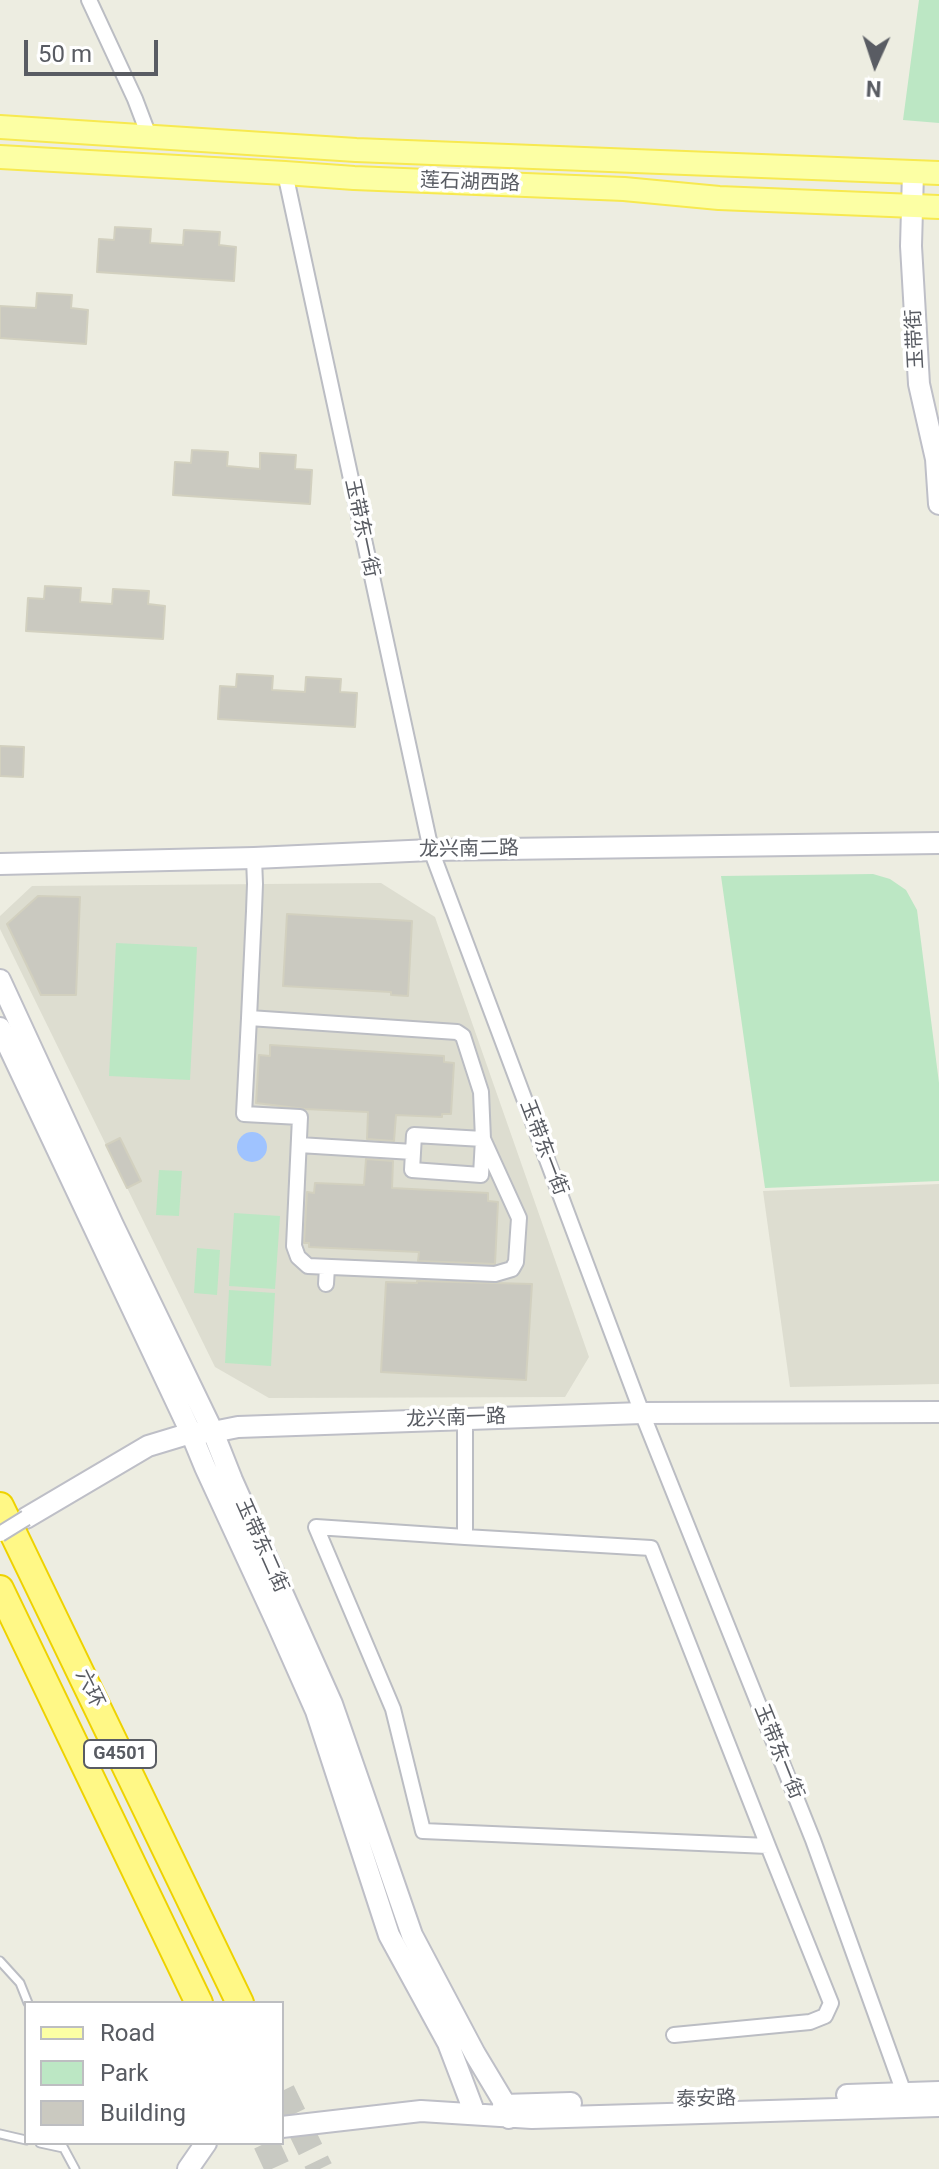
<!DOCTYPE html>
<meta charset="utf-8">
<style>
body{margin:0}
#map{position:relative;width:939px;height:2169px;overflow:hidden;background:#edede1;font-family:Roboto,sans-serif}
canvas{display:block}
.legend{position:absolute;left:24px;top:2001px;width:260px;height:144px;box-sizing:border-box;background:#fff;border:2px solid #bdbec1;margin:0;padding:10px 14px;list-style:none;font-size:24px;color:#595c63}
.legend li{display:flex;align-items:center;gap:16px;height:40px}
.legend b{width:40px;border:2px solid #bdbec1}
.north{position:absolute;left:835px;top:24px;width:80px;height:80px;-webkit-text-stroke:6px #fff;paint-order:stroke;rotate:183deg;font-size:22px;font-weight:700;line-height:32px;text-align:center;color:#595c63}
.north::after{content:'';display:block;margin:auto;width:28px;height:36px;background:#595c63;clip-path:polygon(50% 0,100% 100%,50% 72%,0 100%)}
.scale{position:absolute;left:24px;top:40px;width:134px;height:36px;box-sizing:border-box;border:4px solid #595c63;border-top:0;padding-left:10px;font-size:24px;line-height:28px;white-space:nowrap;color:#595c63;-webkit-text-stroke:6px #fff;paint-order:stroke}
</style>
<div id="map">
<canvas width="939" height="2169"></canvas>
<ul class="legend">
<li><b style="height:10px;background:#fcffa4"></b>Road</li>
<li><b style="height:22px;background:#bce7c4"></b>Park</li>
<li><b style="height:22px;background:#cac9c0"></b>Building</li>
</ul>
<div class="north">N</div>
<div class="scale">50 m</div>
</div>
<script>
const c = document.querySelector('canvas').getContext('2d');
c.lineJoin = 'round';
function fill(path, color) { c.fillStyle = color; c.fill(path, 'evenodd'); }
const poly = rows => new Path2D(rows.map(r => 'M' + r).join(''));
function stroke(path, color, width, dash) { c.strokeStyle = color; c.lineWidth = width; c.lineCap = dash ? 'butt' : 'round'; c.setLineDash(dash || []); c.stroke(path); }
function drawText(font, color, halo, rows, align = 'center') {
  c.font = font + ' Roboto,"Noto Sans SC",sans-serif'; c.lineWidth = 7; c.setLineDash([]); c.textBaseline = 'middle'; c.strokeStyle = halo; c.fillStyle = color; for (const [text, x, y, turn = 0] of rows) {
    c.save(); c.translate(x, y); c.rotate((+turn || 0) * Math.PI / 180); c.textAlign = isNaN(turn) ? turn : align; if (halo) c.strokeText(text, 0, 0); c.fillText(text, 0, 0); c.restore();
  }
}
fill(poly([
 [381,883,435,917,589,1357,565,1397,269,1398,215,1367,0,929,0,916,32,886],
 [939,1184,939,1384,790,1387,763,1191]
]), '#ddddd0');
fill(poly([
 [919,0,939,0,939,123,903,120],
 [873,874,890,879,906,890,917,910,939,1083,939,1181,765,1188,721,876],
 [116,943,197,947,190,1080,109,1076],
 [159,1170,182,1171,179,1216,156,1215],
 [234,1213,280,1216,275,1289,229,1286],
 [197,1248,220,1250,217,1295,194,1293],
 [229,1290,275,1293,271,1366,225,1363]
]), '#bce7c4');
fill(poly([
 '237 1147a15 15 0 1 1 30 0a15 15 0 1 1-30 0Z'
]), '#9fc3ff');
const building = poly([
 [115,227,151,229,150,243,183,245,184,230,220,232,219,245,236,247,234,281,97,272,99,239,114,240,115,227],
 [37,293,72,295,71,308,88,310,86,344,0,338,0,306,36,308,37,293],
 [192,450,228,452,227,466,260,469,260,453,296,455,295,469,312,470,310,504,173,495,175,462,191,463,192,450],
 [45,586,81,588,80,602,112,604,113,589,149,591,148,604,165,606,163,639,26,631,28,598,44,599,45,586],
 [237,674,273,676,272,690,305,692,306,677,341,679,340,692,357,693,355,727,218,719,220,686,236,687,237,674],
 [0,746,24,747,23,777,0,776,0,746],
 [38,896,80,897,76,995,41,995,7,924,38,896],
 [287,914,412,921,408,996,391,995,391,992,283,986,287,914],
 [270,1045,444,1056,444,1062,454,1063,451,1114,442,1114,442,1117,396,1115,394,1141,367,1139,368,1112,305,1109,256,1103,259,1055,270,1056,270,1045],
 [120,1138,141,1181,127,1188,106,1145,120,1138],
 [366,1159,393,1161,392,1188,488,1193,488,1201,498,1202,495,1264,418,1261,419,1252,309,1247,309,1243,304,1243,307,1192,314,1193,315,1183,364,1185,366,1159],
 [417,1281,532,1284,526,1380,381,1372,386,1282,417,1283,417,1281]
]);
fill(building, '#cac9c0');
stroke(building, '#d2d0bf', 2);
stroke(poly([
 [282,2091,320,2169],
 [266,2143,278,2169]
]), '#c8c9c2', 26, [26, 13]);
const lane = poly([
 [0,1961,20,1983,28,2003],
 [0,2134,26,2140],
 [40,2143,63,2148],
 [61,2143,75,2169]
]);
const street = poly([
 [89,0,135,99,149,136],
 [285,173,431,850,642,1413,813,1840,904,2093],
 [249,1018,457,1032,463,1036,481,1092,483,1139,481,1175,412,1170,414,1135,483,1139,519,1218,516,1262,512,1269,495,1274,308,1266,298,1257,294,1246,300,1117,244,1114,249,1018,254,911,255,884,254,858],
 [299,1145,413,1152],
 [326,1284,327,1267],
 [465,1419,465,1537,316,1527,393,1709,423,1831,768,1846,651,1548,465,1537],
 [674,2035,810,2022,825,2016,831,2003,768,1846]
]);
const secondary = poly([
 [913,172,911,246,919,384,936,459,939,504],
 [0,864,254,858,431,850,939,843],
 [0,980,113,1225,213,1432,232,1480,332,1704,412,1935,475,2054,505,2104,509,2118],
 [0,1028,191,1433,205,1467,277,1623,316,1711,389,1935,448,2043,475,2114],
 [26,1518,148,1446,191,1433,213,1432,238,1427,642,1413,939,1412],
 [847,2095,939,2092],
 [503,2105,571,2103],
 [282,2127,421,2111,532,2118,939,2106],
 [188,2169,206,2143]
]);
const primary = poly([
 [0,127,356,150,939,173],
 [0,157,285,173,354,178,624,189,719,198,939,207]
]);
const highway = poly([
 [0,1506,240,2003],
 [0,1589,199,2003]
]);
stroke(lane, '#bbbdc3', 11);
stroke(street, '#bbbdc3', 18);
stroke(secondary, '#bebfc7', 24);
stroke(primary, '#f7e950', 26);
stroke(highway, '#eed200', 30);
stroke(lane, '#fff', 7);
stroke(street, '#fff', 14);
stroke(secondary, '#fff', 20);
stroke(primary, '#fcffa4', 22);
stroke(highway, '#fff886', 26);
const streetBridge = poly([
 [0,1534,26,1518]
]);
stroke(streetBridge, '#bbbdc3', 18, []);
stroke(streetBridge, '#fff', 14);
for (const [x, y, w] of [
 [120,1754,72]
]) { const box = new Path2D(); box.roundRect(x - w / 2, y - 14, w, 28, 6); c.fillStyle = '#fff'; c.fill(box); stroke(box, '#595c63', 2); }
drawText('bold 18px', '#595c63', null, [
 ["G4501",120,1754]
]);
drawText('20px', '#595c63', '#fff', [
 ["莲石湖西路",470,183,2],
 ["玉带街",916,339,-93],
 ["玉带东一街",361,528,78],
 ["龙兴南二路",469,850,-1],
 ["玉带东一街",543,1148,69],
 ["龙兴南一路",456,1419,-2],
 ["玉带东二街",261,1546,66],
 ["六环",89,1689,64],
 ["玉带东一街",778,1752,68],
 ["泰安路",706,2100,-2]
]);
</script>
